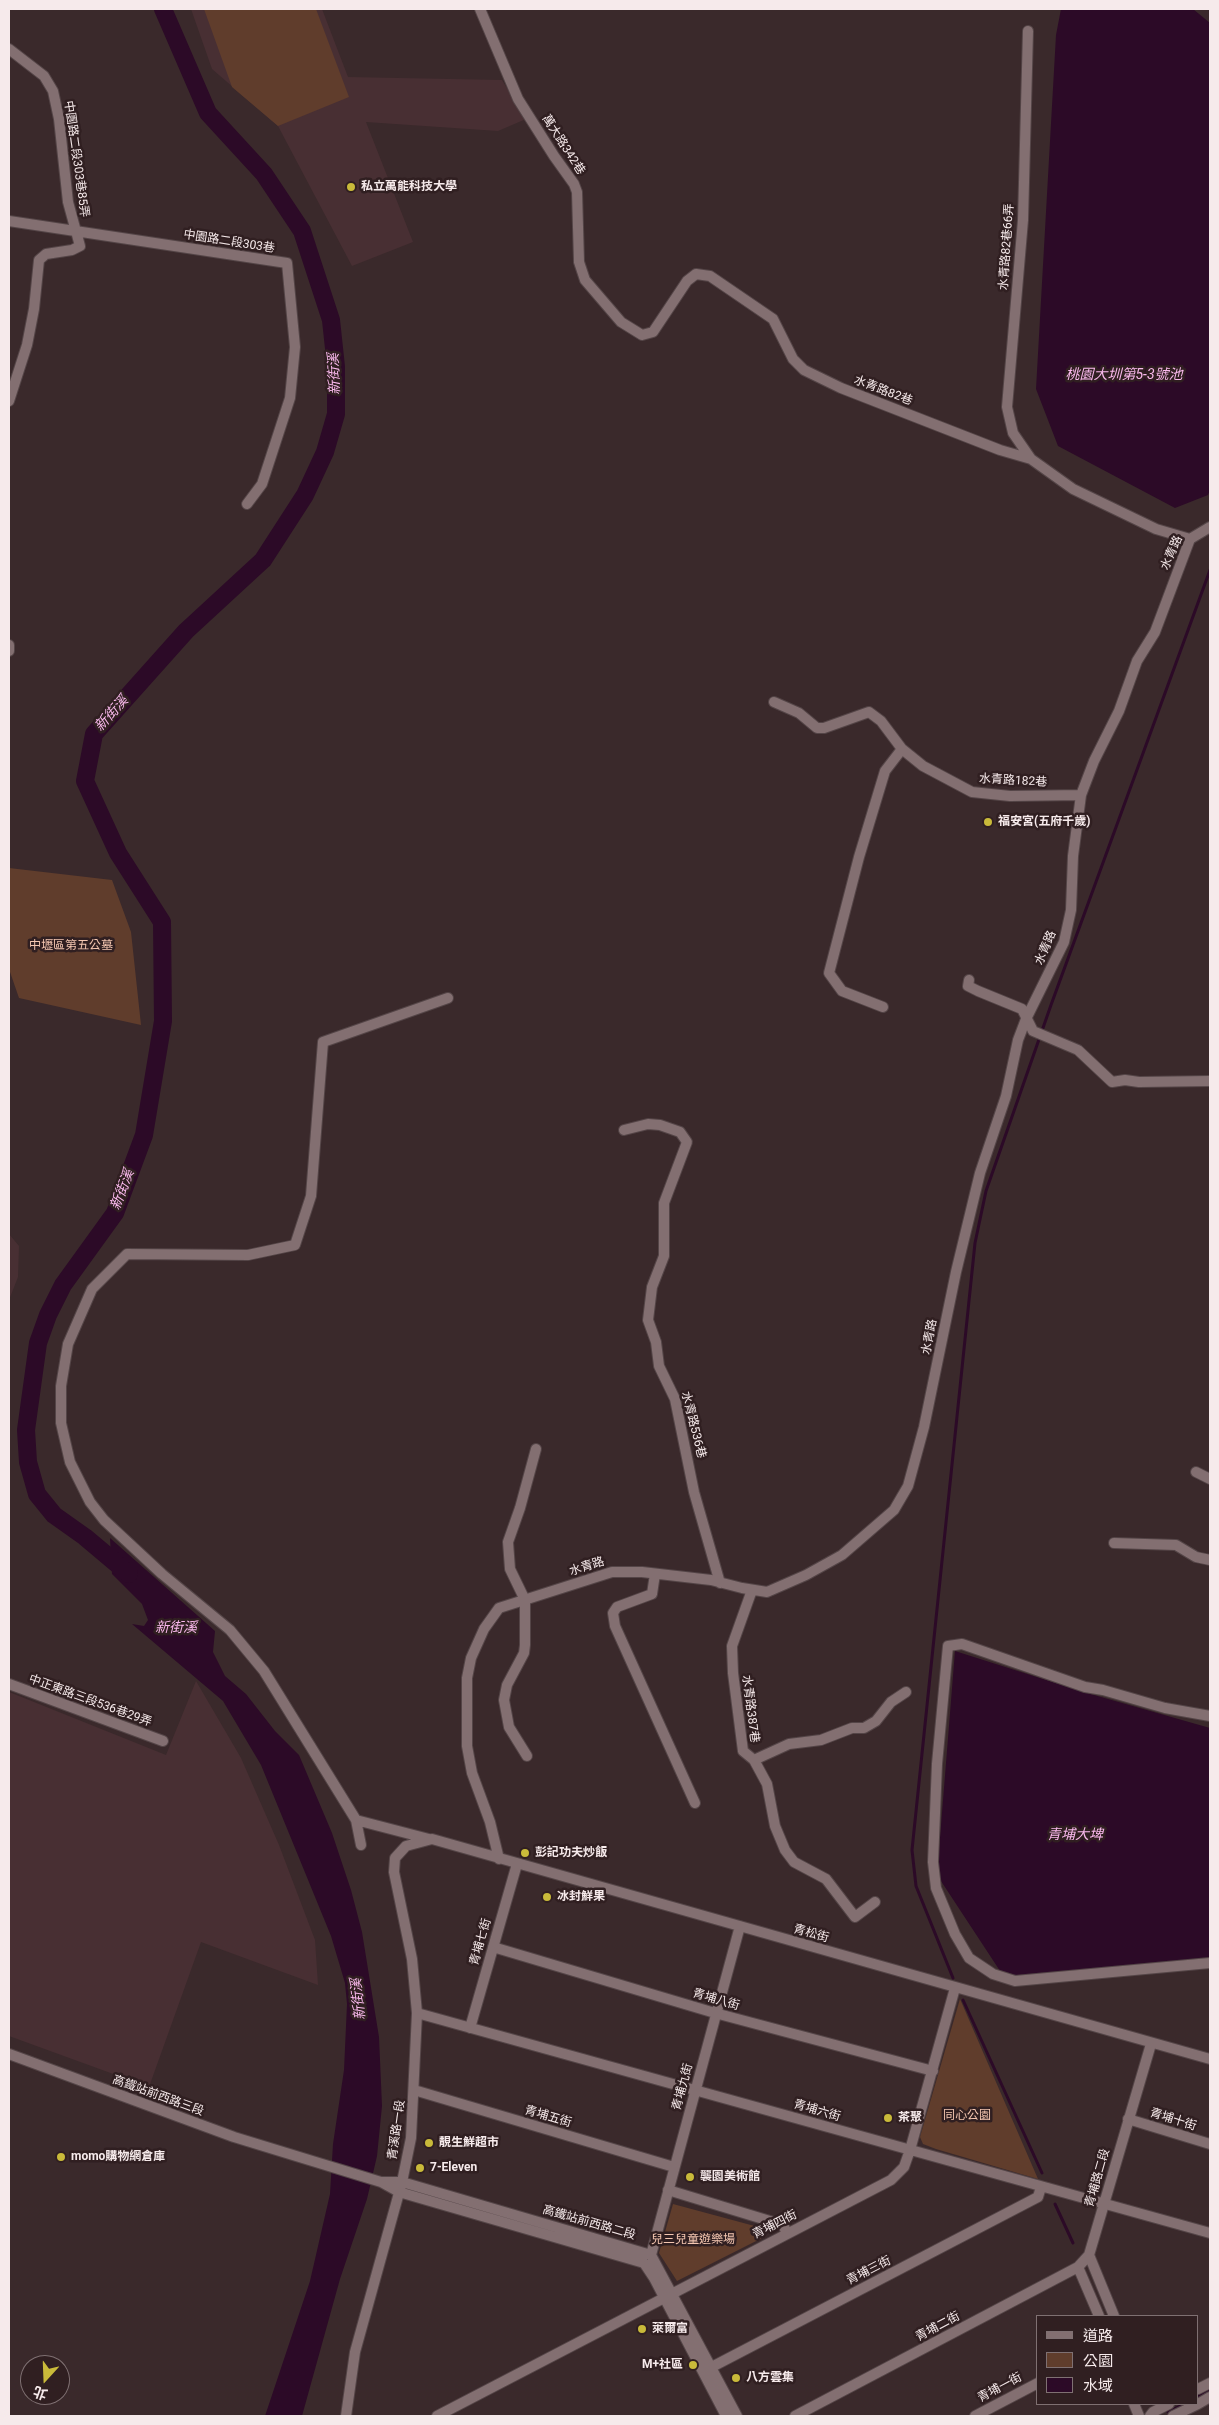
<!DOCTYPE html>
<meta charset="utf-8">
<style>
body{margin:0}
#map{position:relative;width:1219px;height:2425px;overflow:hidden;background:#3a292b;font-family:Roboto,"Noto Sans TC",sans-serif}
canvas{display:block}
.frame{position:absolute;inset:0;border:10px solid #f6eaeb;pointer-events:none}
.legend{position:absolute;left:1036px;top:2315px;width:162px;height:90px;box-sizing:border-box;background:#301f21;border:1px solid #7f7072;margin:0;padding:6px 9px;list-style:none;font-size:15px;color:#f6eaeb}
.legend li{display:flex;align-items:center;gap:10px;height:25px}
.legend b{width:25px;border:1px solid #7f7072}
.north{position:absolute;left:20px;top:2355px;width:50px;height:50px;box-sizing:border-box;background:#301f21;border:1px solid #7f7072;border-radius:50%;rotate:200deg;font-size:14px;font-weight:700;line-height:20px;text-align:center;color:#f6eaeb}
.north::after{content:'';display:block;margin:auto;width:18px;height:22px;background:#c9ba3a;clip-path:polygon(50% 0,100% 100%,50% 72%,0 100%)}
</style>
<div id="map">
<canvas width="1219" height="2425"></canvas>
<div class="frame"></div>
<ul class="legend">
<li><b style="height:6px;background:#836f71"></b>道路</li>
<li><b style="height:14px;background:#603d2c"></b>公園</li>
<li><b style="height:14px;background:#2c0a27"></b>水域</li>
</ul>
<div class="north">北</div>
</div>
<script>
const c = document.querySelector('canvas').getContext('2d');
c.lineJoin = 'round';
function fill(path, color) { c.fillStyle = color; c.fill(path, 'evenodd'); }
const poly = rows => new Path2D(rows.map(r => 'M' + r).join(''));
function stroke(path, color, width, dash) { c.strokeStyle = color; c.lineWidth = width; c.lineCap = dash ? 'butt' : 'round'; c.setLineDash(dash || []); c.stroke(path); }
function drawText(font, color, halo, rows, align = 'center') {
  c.font = font + ' Roboto,"Noto Sans TC",sans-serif'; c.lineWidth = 5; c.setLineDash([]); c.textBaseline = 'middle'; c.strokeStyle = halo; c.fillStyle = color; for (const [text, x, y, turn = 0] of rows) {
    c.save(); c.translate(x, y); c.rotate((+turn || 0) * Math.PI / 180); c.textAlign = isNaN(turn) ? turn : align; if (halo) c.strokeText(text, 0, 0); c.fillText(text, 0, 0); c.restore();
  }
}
fill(poly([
 [191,9,322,9,348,77,502,80,526,119,498,131,366,122,413,242,352,266,278,126,212,69],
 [9,1234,19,1246,18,1277,9,1300],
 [196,1681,241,1758,279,1845,315,1940,318,1985,201,1942,149,2087,9,2036,9,1692,166,1755]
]), '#482f33');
fill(poly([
 [204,9,316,9,349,97,278,126,232,87],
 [9,868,112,880,131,932,141,1025,19,998,9,969],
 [960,1999,1038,2179,936,2149,923,2144,920,2137],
 [673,2204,762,2228,766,2236,677,2281,659,2253]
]), '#603d2c');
fill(poly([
 [1061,9,1193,9,1210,23,1210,490,1208,495,1175,508,1058,446,1036,389,1056,35],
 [110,1538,215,1631,213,1652,225,1676,246,1694,275,1731,299,1755,332,1833,351,1890,362,1932,379,2037,382,2106,377,2156,367,2199,340,2279,302,2416,265,2416,310,2281,330,2194,333,2144,344,2070,347,2004,345,1983,331,1936,261,1765,223,1701,132,1624,144,1626,148,1620,142,1604,112,1574],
 [955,1651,1087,1693,1210,1728,1210,1959,1004,1977,937,1875]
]), '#2c0a27');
stroke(poly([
 [953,1978,916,1886,912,1850,975,1243,986,1191,1051,1005,1210,570],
 [963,2000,1042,2173],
 [1055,2204,1073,2243],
 [1198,2397,1210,2390],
 [1168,2412,1184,2404]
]), '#2c0a27', 3);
stroke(poly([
 [129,1574,85,1537,54,1515,37,1494,28,1462,26,1430,38,1343,48,1315,63,1285,115,1213,144,1135,163,1021,162,922,118,853,85,781,94,734,186,631,263,560,305,495,325,452,336,414,336,367,331,320,302,231,264,174,208,113,163,9]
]), '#2c0a27', 18);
const street = poly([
 [480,9,518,99,554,156,574,184,577,192,579,262,585,280,621,322,642,335,653,332,687,281,696,274,710,276,773,319,793,359,804,370,841,388,1000,450,1031,459,1073,489,1156,529,1190,539],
 [1028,31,1023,220,1007,407,1013,433,1031,459],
 [9,49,44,76,53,91,59,119,68,202,80,246,72,250,46,254,39,260,34,309,27,345,9,401],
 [9,221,287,263,295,347,290,398,262,484,247,504],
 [9,645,9,651],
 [774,702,799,713,817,728,824,728,869,712,881,721,902,749,923,766,972,792,1010,796,1081,795],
 [969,980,968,986,978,991,1022,1009,1033,1031,1078,1050,1112,1082,1125,1080,1139,1082,1210,1081],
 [883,1007,842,991,829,973,859,857,885,771,902,749],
 [624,1130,648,1124,660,1125,680,1132,687,1142,664,1203,664,1256,652,1287,648,1320,656,1342,659,1366,675,1399,694,1492,720,1583],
 [1196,1472,1210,1479],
 [1114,1543,1176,1545,1196,1557,1210,1560],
 [655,1574,652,1594,617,1607,613,1613,615,1626,695,1803],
 [752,1590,732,1646,733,1673,743,1751,754,1760,767,1784,775,1826,785,1850,794,1862,826,1879,855,1917,875,1902],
 [9,1684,163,1741],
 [1210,1716,1165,1708,1103,1690,1085,1687,962,1644,948,1646,937,1764,933,1862,936,1888,955,1934,969,1958,993,1974,1015,1981,1210,1963],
 [527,1756,509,1727,504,1700,507,1685,524,1653,525,1645,525,1600,510,1569,508,1542,520,1508,536,1449],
 [754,1760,789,1744,821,1740,852,1728,864,1728,876,1721,891,1702,906,1692],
 [356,1820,264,1671,230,1630,162,1574,104,1520,90,1502,70,1462,61,1423,61,1386,68,1344,92,1289,127,1254,248,1255,295,1245,311,1196,323,1042,448,998],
 [361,1845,356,1820,429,1839],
 [499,1859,490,1822,472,1773,467,1746,467,1678,471,1658,484,1629,499,1608,612,1572,642,1572,711,1580,742,1588,767,1592,806,1575,842,1555,894,1510,908,1486,924,1427,956,1272,980,1173,1006,1096,1018,1040,1026,1019,1064,942,1071,910,1073,856,1081,795,1094,761,1119,711,1137,661,1155,632,1190,539,1210,527],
 [493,1947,715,2013,933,2071],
 [417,2013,1210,2233],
 [470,2028,517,1864],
 [9,2054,234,2137,381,2182],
 [414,2090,674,2167],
 [1128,2119,1210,2144],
 [668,2190,783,2225,787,2233],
 [651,2255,740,1926],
 [1078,2267,1099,2316],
 [1114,2316,1089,2255,1151,2044],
 [706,2370,1038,2197,1041,2187],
 [1198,2389,1210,2383],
 [1134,2404,1139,2416],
 [1198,2404,1210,2397],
 [346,2416,355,2352,402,2182,411,2138,417,2013,412,1959,394,1872,395,1858,406,1846,432,1839,1210,2059],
 [437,2416,891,2180,904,2167,910,2150,955,1988],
 [726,2416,654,2278,644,2263,399,2192,381,2182,402,2182,651,2255,737,2416],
 [795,2416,1078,2267,1089,2255],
 [975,2416,1038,2383],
 [1150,2416,1153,2412,1169,2404],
 [1173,2416,1198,2404]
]);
stroke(street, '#544547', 12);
stroke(street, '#836f71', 10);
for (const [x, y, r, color] of [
 [351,187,5,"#c9ba3a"],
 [988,822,5,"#c9ba3a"],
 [525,1853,5,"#c9ba3a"],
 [547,1897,5,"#c9ba3a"],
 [888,2118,5,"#c9ba3a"],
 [429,2143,5,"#c9ba3a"],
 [61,2157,5,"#c9ba3a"],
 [420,2168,5,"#c9ba3a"],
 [690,2177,5,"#c9ba3a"],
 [642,2329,5,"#c9ba3a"],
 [693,2365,5,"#c9ba3a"],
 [736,2378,5,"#c9ba3a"]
]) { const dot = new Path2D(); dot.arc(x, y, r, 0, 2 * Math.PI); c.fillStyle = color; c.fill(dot); stroke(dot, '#301f21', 2); }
drawText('12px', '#f6eaeb', '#301f21', [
 ["萬大路342巷",563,145,57],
 ["中園路二段303巷85弄",76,159,82],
 ["中園路二段303巷",229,242,9],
 ["水青路82巷66弄",1007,247,-86],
 ["水青路82巷",883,391,21],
 ["水青路",1172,553,-66],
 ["水青路182巷",1013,781,3],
 ["水青路",1046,948,-67],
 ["水青路",930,1337,-79],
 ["水青路536巷",693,1425,76],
 ["水青路",587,1567,-17],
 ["中正東路三段536巷29弄",90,1701,20],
 ["水青路387巷",750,1709,83],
 ["青松街",811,1934,16],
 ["青埔七街",481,1942,-74],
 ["青埔八街",716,2000,16],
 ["青埔九街",683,2087,-75],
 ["高鐵站前西路三段",158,2096,20],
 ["青埔六街",817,2111,16],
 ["青埔五街",548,2117,16],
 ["青埔十街",1173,2120,17],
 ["青溪路一段",397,2130,-82],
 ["青埔路二段",1098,2178,-74],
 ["高鐵站前西路二段",589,2223,16],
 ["青埔四街",775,2225,-27],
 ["青埔三街",869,2271,-27],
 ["青埔二街",938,2327,-28],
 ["青埔一街",1000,2388,-28]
]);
drawText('bold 12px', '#f6eaeb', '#301f21', [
 ["私立萬能科技大學",361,187],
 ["福安宮(五府千歲)",998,822],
 ["彭記功夫炒飯",535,1853],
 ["冰封鮮果",557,1897],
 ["茶聚",898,2118],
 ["靚生鮮超市",439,2143],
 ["momo購物網倉庫",71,2157],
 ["7-Eleven",430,2168],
 ["襲園美術館",700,2177],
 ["萊爾富",652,2329],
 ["M+社區",683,2365,"right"],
 ["八方雲集",746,2378]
], 'left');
drawText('12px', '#f5c7b1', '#301f21', [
 ["中壢區第五公墓",71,946],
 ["同心公園",967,2116],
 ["兒三兒童遊樂場",693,2240]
]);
drawText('italic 14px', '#fab9ed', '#301f21', [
 ["新街溪",335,374,-92],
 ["桃園大圳第5-3號池",1124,375],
 ["新街溪",112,714,-48],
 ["新街溪",123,1190,-69],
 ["新街溪",176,1628],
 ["青埔大埤",1075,1835],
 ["新街溪",359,1999,-96]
]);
</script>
